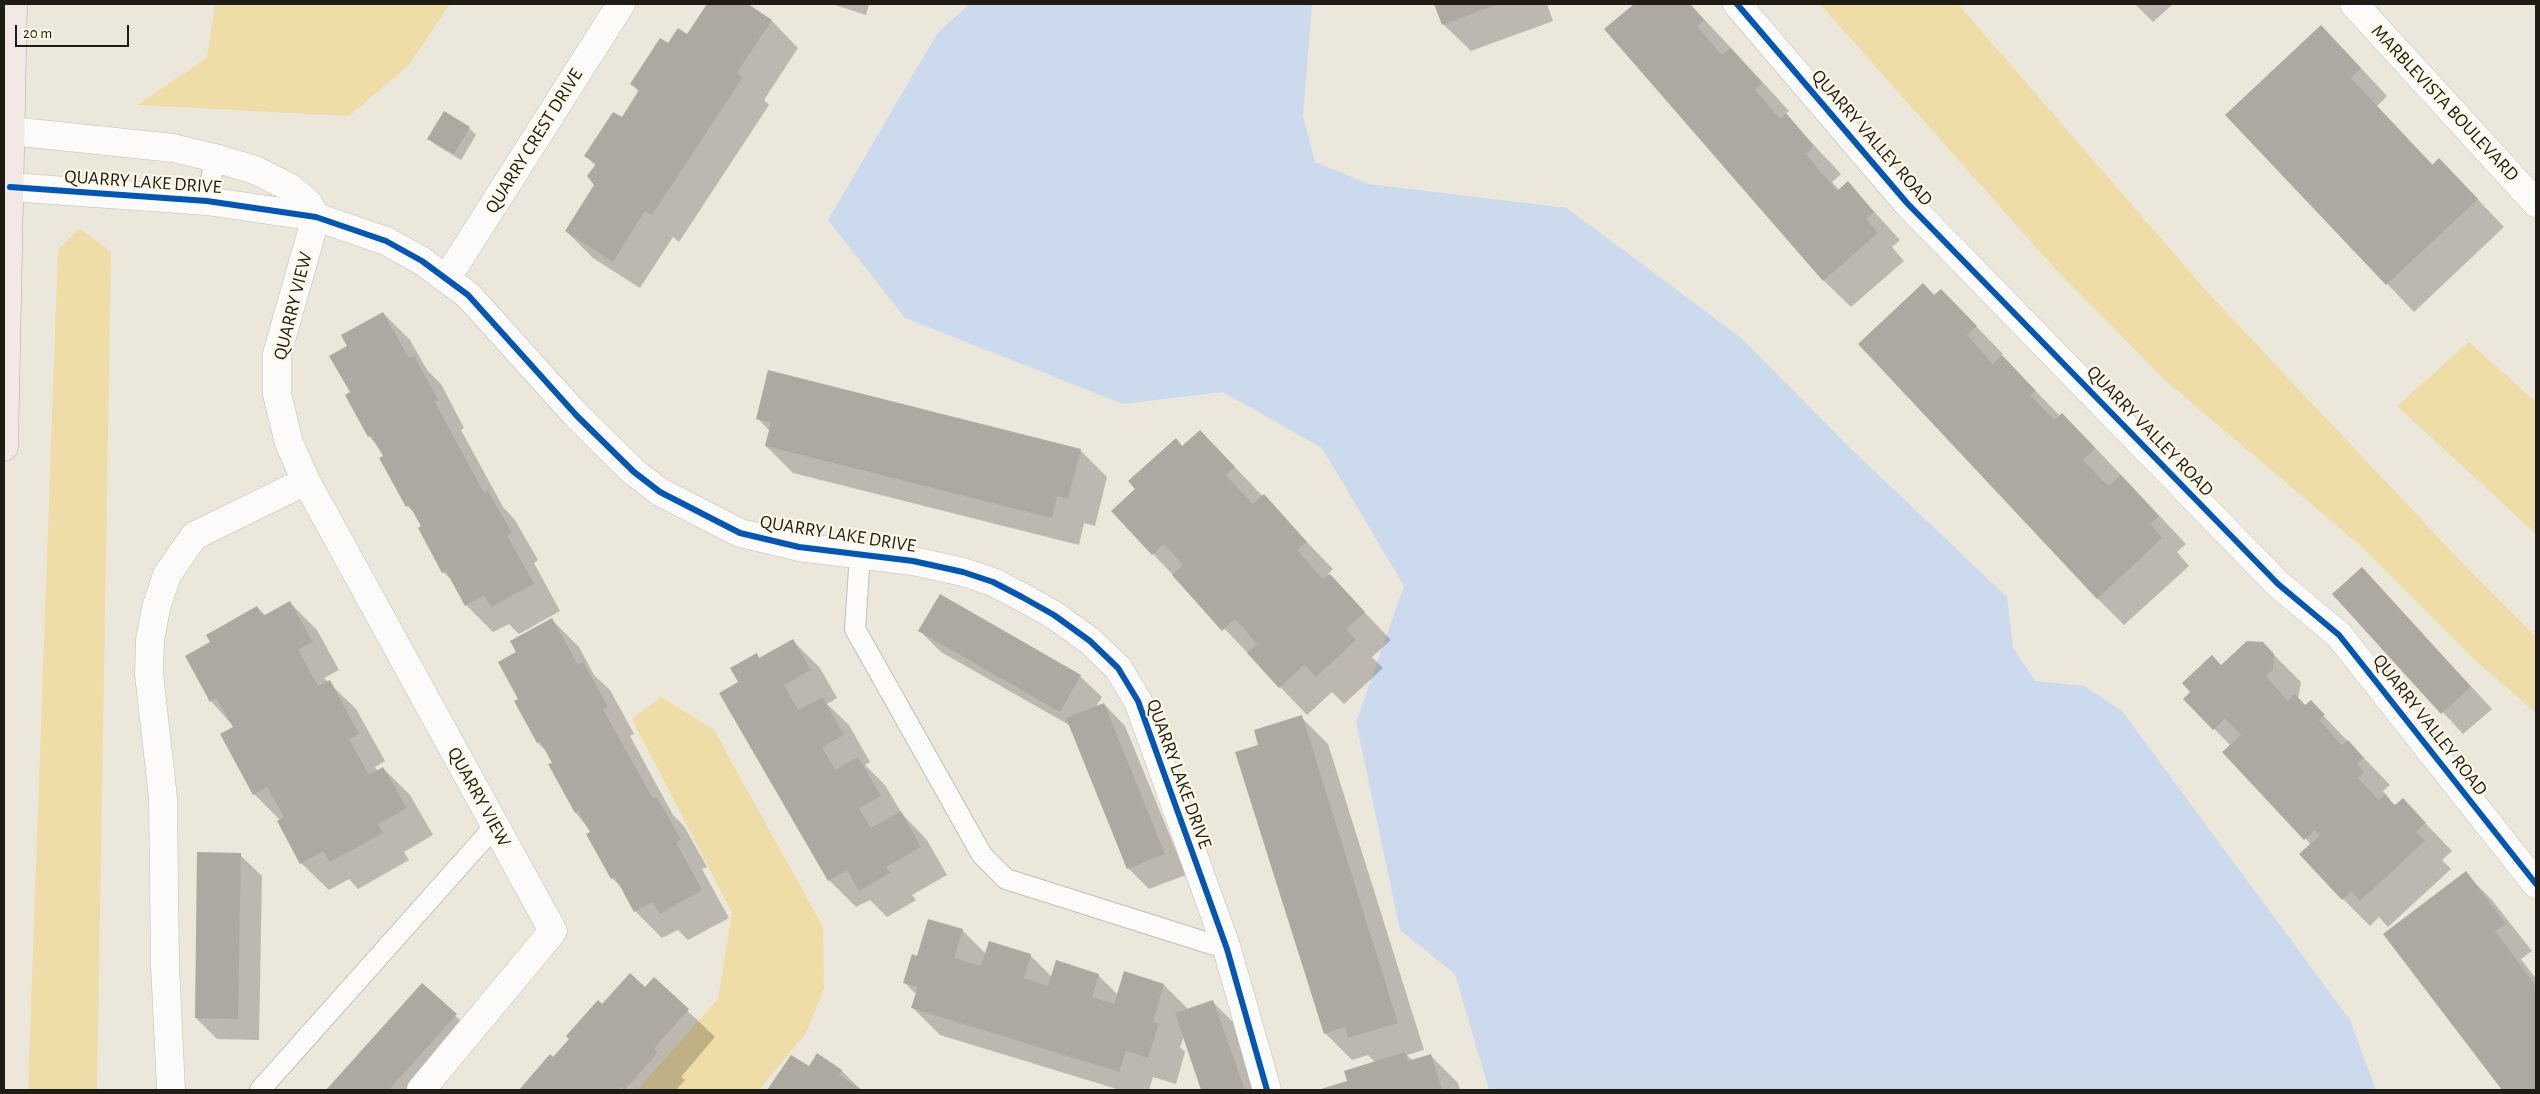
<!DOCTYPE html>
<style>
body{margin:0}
#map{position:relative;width:2540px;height:1094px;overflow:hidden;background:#ece7db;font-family:"Alegreya Sans",sans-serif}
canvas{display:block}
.frame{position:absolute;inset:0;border:5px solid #1f1c15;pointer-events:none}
.scale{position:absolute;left:15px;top:25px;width:114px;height:22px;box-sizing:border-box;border:2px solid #1f1c15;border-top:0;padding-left:6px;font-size:15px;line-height:18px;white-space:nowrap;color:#1f1c15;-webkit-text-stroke:4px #fef8e7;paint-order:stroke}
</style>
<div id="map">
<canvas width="2540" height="1094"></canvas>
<div class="frame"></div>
<div class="scale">20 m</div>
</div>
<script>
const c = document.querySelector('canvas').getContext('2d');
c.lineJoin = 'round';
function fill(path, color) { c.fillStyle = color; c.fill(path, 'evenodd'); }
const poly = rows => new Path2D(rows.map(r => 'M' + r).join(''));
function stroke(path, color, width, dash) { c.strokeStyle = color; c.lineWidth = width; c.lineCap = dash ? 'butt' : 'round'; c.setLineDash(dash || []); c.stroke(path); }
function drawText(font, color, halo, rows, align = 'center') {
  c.font = font + ' "Alegreya Sans",sans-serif'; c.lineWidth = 4.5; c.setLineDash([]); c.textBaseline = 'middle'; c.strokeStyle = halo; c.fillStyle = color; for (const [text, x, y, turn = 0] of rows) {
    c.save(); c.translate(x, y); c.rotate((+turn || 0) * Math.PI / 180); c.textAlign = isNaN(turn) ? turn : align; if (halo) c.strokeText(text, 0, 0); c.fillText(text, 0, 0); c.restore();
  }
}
fill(poly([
 [215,4,450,4,408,66,349,116,137,105,207,58],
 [1820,4,1958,4,2209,294,2469,570,2536,637,2536,713,2476,661,2362,547,2166,381,2057,271],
 [79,228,111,252,97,1090,28,1090,58,249],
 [2469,342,2536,402,2536,534,2397,406],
 [661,697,714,730,823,927,824,988,806,1033,759,1090,637,1090,718,999,732,913,632,719]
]), '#efdda7');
fill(poly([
 [970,4,1312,4,1303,116,1315,162,1369,184,1567,208,1741,338,1849,447,2007,597,2013,647,2035,681,2084,686,2122,711,2350,1020,2376,1090,1489,1090,1455,974,1400,930,1356,722,1404,586,1322,448,1223,392,1123,404,905,318,828,220,938,32]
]), '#cbdbed');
fill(poly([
 [708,4,746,4,771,20,798,48,764,100,769,105,679,242,673,237,640,288,593,258,566,231,596,185,596,166,586,156,622,118,639,92,632,84,668,45,687,36],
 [832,4,869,4,866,15],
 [1436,4,1547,4,1553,21,1471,51,1443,24],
 [1635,4,1690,4,1758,77,1789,111,1785,114,1841,174,1832,182,1839,190,1848,183,1900,240,1892,247,1904,261,1851,307,1823,280,1606,29],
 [2135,4,2173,4,2153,22],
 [2348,54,2387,96,2377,106,2433,165,2466,187,2504,227,2414,312,2227,115],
 [469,128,476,135,461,160,436,145,429,138],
 [1935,297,1968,318,2003,354,2001,355,2060,416,2062,414,2089,441,2186,544,2177,552,2189,566,2124,625,2097,598],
 [383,313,410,340,427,370,441,384,464,428,461,430,503,507,515,520,538,560,534,563,560,611,519,634,509,624,493,632,466,605,454,582,443,572,416,514,407,506,385,456,369,436,352,393,349,346],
 [757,418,1080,450,1107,477,1095,526,1084,523,1079,545,793,473,766,446,770,431],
 [1183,447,1227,459,1333,569,1328,574,1391,640,1372,657,1383,668,1344,704,1332,692,1307,715,1153,554],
 [2362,568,2492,709,2463,734,2334,594],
 [290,603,317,630,339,670,324,678,356,709,385,761,375,767,378,771,383,768,410,795,433,835,404,852,409,860,358,889,349,879,329,890,301,863,281,821,254,794,235,728,211,701,211,643,257,607,266,616],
 [552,620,579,647,594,675,610,690,634,734,630,736,673,815,684,826,707,867,702,869,729,918,688,940,678,930,662,938,635,911,623,889,612,878,588,835,591,832,576,813,550,765,554,763,548,753,538,743,515,702,520,699,518,653],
 [920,631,1080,676,1102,697,1096,707,1104,704,1125,726,1186,875,1149,889,1128,868,1071,726,941,652],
 [793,641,820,668,837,698,827,704,849,725,870,762,865,765,885,785,902,814,927,840,947,875,912,895,916,900,887,917,870,900,856,907,829,880,740,682,756,655,761,659],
 [2262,643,2301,682,2298,699,2305,706,2310,702,2390,785,2383,791,2390,799,2389,801,2395,807,2403,800,2452,851,2442,860,2451,869,2388,927,2379,917,2370,926,2343,899,2311,845,2231,746,2185,699,2221,667],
 [1301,717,1328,744,1424,1050,1407,1055,1413,1061,1431,1056,1458,1083,1460,1090,1320,1090,1349,1082,1375,1062,1368,1055,1352,1060,1325,1033,1260,745],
 [240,855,262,876,259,1040,217,1039,196,1018],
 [2465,873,2492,900,2532,951,2521,959,2536,979,2536,1090,2503,1090,2385,934],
 [962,930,986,954,1030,955,1052,977,1098,975,1118,995,1164,985,1189,1010,1213,1002,1234,1023,1258,1090,1203,1090,1184,1036,1180,1047,1185,1052,1176,1084,1153,1077,1149,1090,1120,1090,940,1035,913,1008,917,995,904,982,918,957],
 [654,979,715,1037,681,1077,685,1080,676,1090,520,1090,550,1056,554,1058,602,1006,645,988],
 [422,985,478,1037,430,1090,328,1090],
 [817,1055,842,1071,861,1090,768,1090,791,1056,809,1068]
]), '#0003');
fill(poly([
 [707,4,748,4,772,20,737,73,743,77,652,215,645,211,613,262,565,231,594,185,587,176,596,164,584,156,613,112,622,117,639,90,630,84,660,38,668,43,678,28,687,34],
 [1434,4,1499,4,1442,25],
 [1634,4,1690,4,1704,20,1697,26,1722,55,1731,48,1762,83,1755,90,1780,119,1786,113,1814,146,1806,154,1837,191,1848,181,1874,212,1866,219,1878,233,1823,281,1604,29],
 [2321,25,2361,68,2351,78,2432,165,2439,158,2478,199,2386,285,2225,115],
 [444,111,470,127,454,154,427,139],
 [1923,283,1934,295,1941,289,1977,326,1967,335,1993,364,2002,355,2036,391,2030,395,2054,420,2062,413,2095,448,2083,460,2108,486,2121,475,2159,516,2151,524,2162,538,2097,599,1858,344],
 [383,312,409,358,414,356,438,400,435,402,484,493,488,491,512,533,507,535,534,584,491,607,484,595,465,606,446,571,442,573,418,528,421,526,409,505,406,507,379,458,383,456,371,435,368,437,345,395,350,392,329,356,347,346,341,335],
 [768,370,1081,449,1068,499,1057,496,1052,518,765,446,771,422,756,419],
 [1200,430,1235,467,1226,475,1253,504,1264,494,1307,542,1297,550,1323,579,1330,574,1365,612,1346,629,1356,640,1316,677,1304,665,1279,688,1247,653,1257,644,1235,619,1222,631,1172,575,1183,565,1164,544,1152,555,1111,511,1135,489,1128,481,1176,438,1182,446],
 [2362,567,2471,687,2441,714,2332,594],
 [940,594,1081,675,1060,712,918,631],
 [290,601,313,642,298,650,318,686,330,680,359,734,349,739,369,775,383,767,407,808,378,824,383,833,330,862,323,851,300,864,277,821,284,817,267,787,253,795,220,734,233,727,216,698,210,702,185,656,210,642,206,635,257,606,263,616],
 [552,618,578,665,583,662,608,707,603,709,653,799,657,797,681,840,676,842,702,890,660,914,653,902,634,912,615,877,611,879,586,834,590,832,578,811,575,813,548,764,552,763,540,741,537,743,514,701,518,699,498,662,516,652,510,641],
 [793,639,811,670,784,685,798,710,822,697,844,735,822,747,835,770,858,757,881,796,859,808,871,828,901,811,921,847,886,867,890,873,859,891,847,870,828,881,719,693,738,682,730,668,757,653,759,658],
 [2247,641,2263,642,2274,654,2273,670,2266,676,2288,701,2295,694,2305,705,2311,700,2325,715,2319,720,2342,745,2348,740,2364,758,2357,763,2364,772,2358,778,2379,800,2385,795,2395,805,2403,798,2426,823,2416,832,2425,841,2360,901,2351,891,2342,900,2299,854,2320,835,2315,830,2304,840,2222,752,2241,735,2225,719,2213,730,2183,699,2190,692,2182,683,2212,655,2221,665],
 [1104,703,1165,854,1127,869,1066,718],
 [1302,715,1398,1023,1348,1038,1345,1027,1324,1034,1235,752,1258,745,1254,730],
 [197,852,241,853,238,1019,195,1018],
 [2466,871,2506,924,2495,931,2536,986,2536,1090,2502,1090,2383,934],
 [928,919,963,929,954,958,981,966,989,941,1031,954,1024,978,1048,986,1056,960,1099,974,1092,997,1114,1004,1124,971,1164,984,1153,1022,1159,1023,1148,1058,1126,1051,1119,1072,911,1008,918,987,903,983,912,954,917,956],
 [630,973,645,987,654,977,689,1009,654,1049,658,1052,625,1090,621,1087,619,1090,519,1090,550,1054,553,1057,569,1039,566,1036,598,1000,602,1004],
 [422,983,457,1014,389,1090,326,1090],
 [1213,1000,1245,1090,1201,1090,1175,1013],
 [1405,1052,1408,1061,1431,1054,1442,1090,1318,1090,1347,1081,1344,1071],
 [817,1053,842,1070,839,1075,862,1090,767,1090,791,1055,809,1066]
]), '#ada9a0');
const lane = poly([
 [207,201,215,158],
 [860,554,855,629,982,855,1006,879,1227,949],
 [260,1090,495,826]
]);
const street = poly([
 [1737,4,1907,203,2278,584,2339,635,2536,884],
 [2354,4,2536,203],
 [11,131,173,148,215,158,255,170,289,187,308,203,316,217],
 [10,187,207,201,316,217,386,241,422,261,468,295,577,416,634,472,660,492,740,533,799,547,913,561,963,572,993,582,1022,597,1054,615,1090,641,1118,668,1138,701,1227,949,1267,1090],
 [316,217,277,354,277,394,289,443,306,481,553,931,421,1090],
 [447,278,621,4],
 [171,1090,165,965,163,798,149,674,150,640,156,608,167,575,194,536,306,481]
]);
const primary = poly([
 [4,447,13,4]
]);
stroke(lane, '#c2beb5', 22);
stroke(street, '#c2beb5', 29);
stroke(primary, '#b7a89f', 29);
stroke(lane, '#fcfbfa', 20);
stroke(street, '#fcfbfa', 28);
stroke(primary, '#f1e9e5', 28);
stroke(poly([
 [1737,4,1907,203,2278,584,2339,635,2536,884],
 [10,187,207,201,316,217,386,241,422,261,468,295,577,416,634,472,660,492,740,533,799,547,913,561,963,572,993,582,1022,597,1054,615,1090,641,1118,668,1138,701,1227,949,1267,1090]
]), '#0057b8', 6);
drawText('19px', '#1f1c15', '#fef8e7', [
 ["MARBLEVISTA BOULEVARD",2445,103,47],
 ["QUARRY VALLEY ROAD",1872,138,49],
 ["QUARRY CREST DRIVE",534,141,-58],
 ["QUARRY LAKE DRIVE",143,182,4],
 ["QUARRY VIEW",293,306,-76],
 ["QUARRY VALLEY ROAD",2150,431,46],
 ["QUARRY LAKE DRIVE",838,534,9],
 ["QUARRY VALLEY ROAD",2430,725,52],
 ["QUARRY LAKE DRIVE",1179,774,70],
 ["QUARRY VIEW",479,797,61]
]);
</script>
